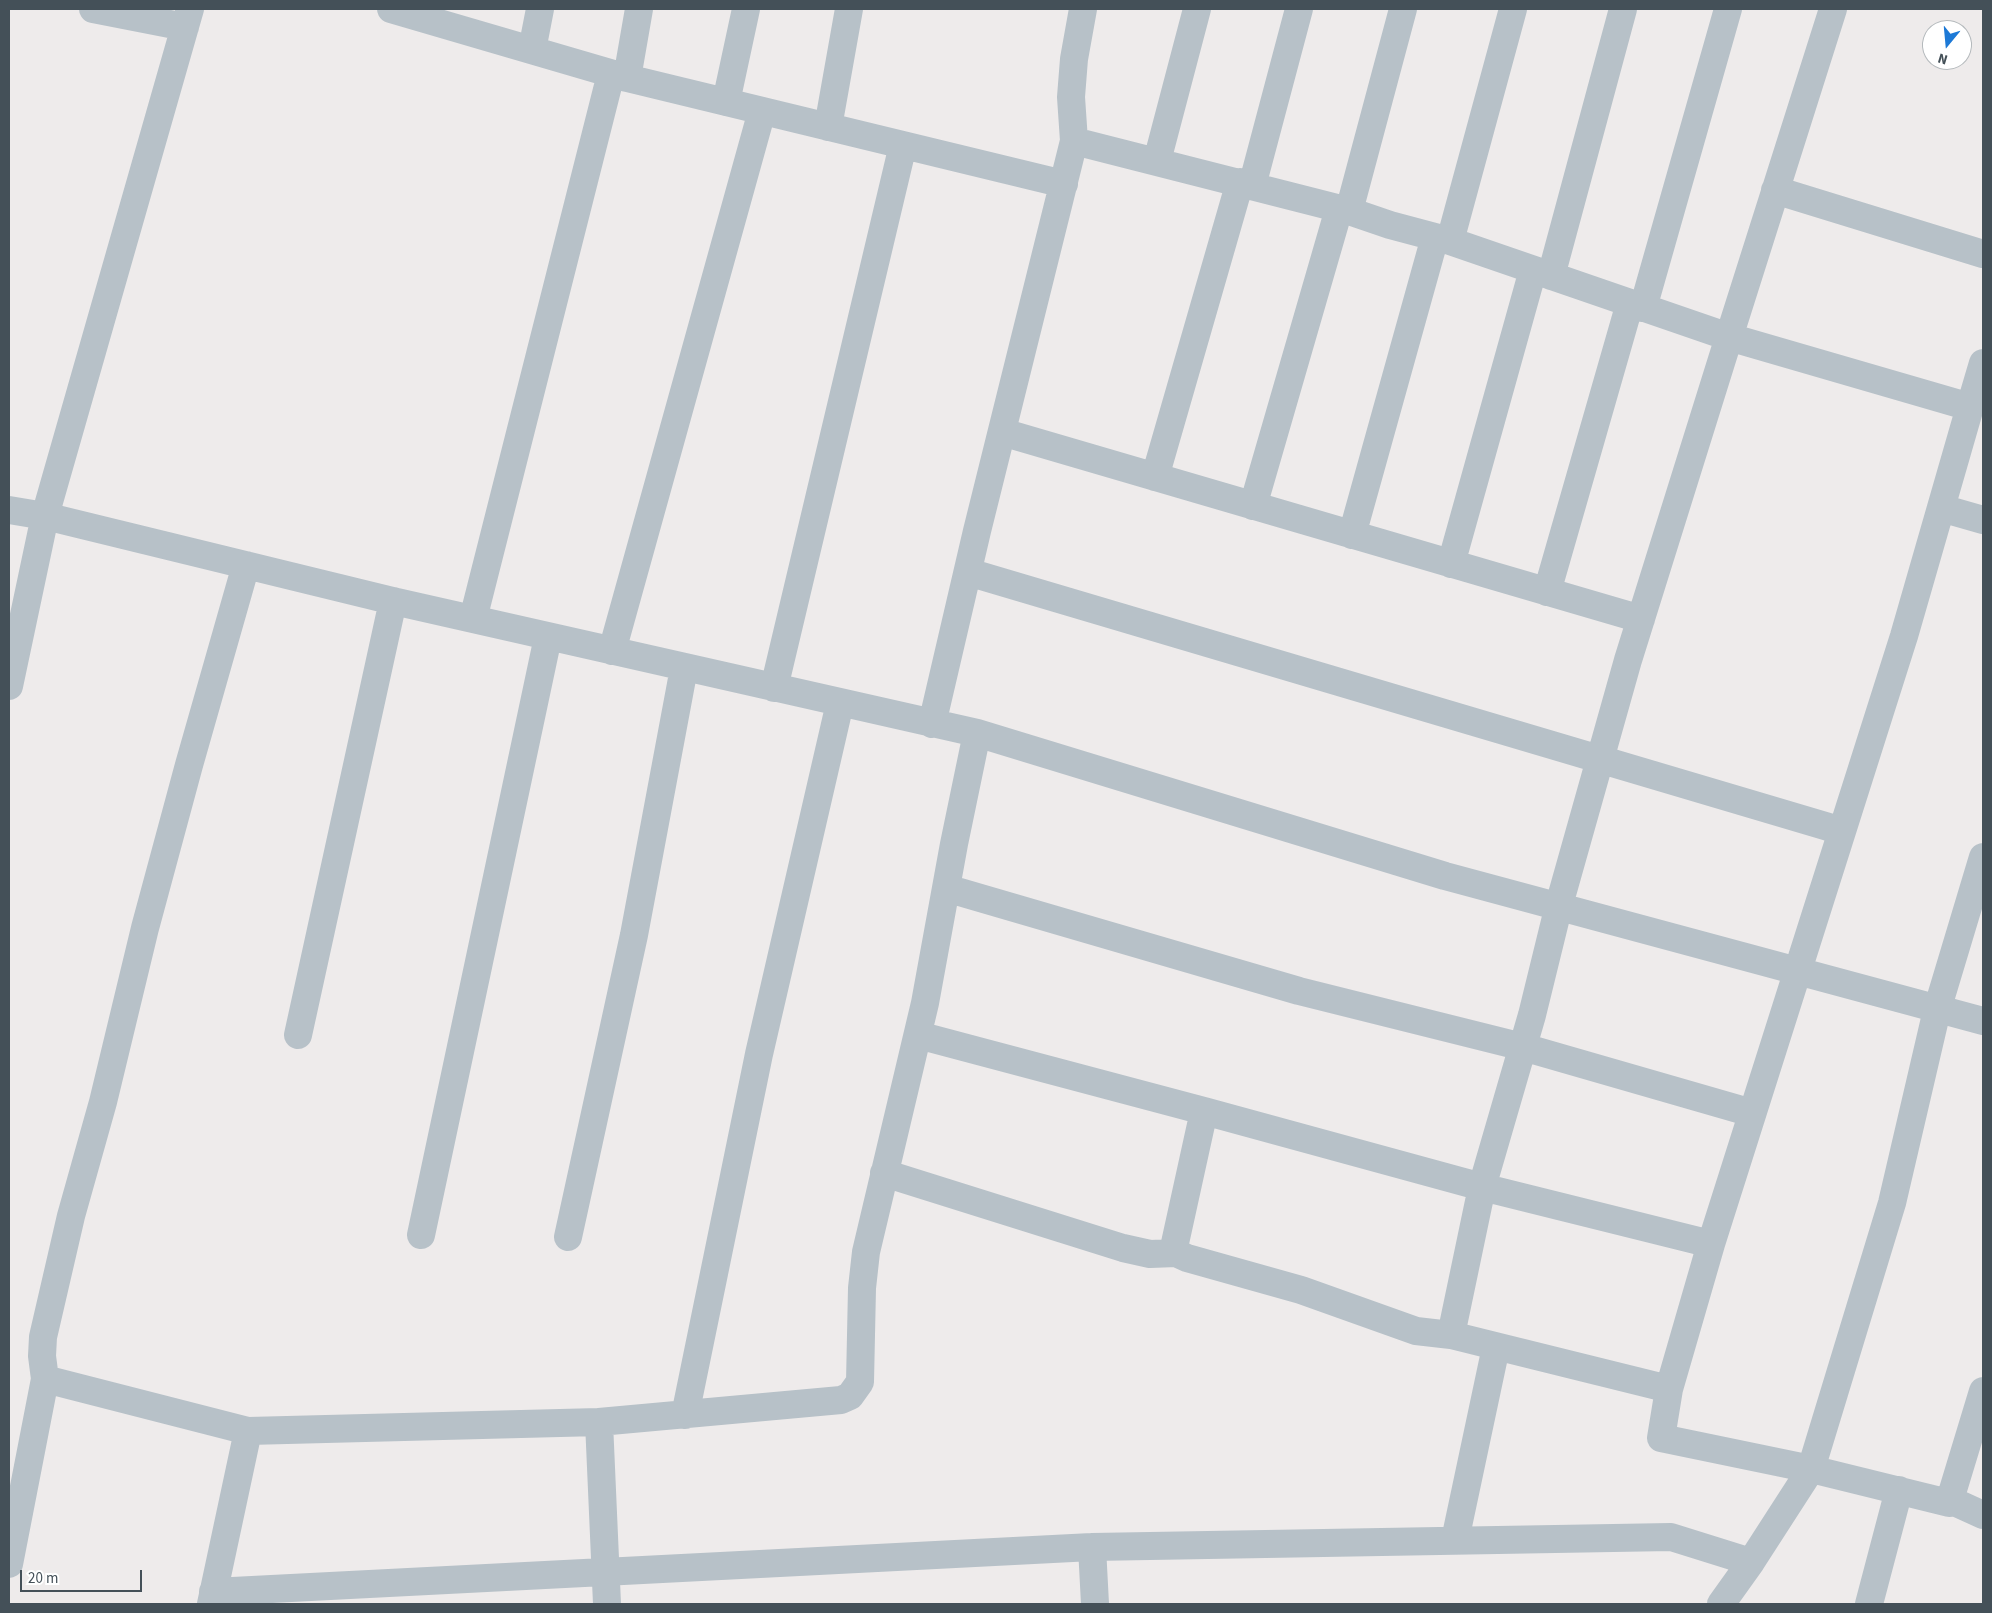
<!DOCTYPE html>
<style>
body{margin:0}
#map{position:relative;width:1992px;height:1613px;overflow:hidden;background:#eeebeb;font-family:"Source Sans 3",sans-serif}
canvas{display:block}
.frame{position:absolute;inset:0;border:10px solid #445058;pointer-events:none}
.north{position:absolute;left:1922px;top:20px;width:50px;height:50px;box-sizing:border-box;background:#fff;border:1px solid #b4b9bc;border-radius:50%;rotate:197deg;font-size:14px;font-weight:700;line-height:20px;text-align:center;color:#445058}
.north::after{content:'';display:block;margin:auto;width:18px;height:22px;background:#1d79d6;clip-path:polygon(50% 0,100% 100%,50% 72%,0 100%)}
.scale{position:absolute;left:20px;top:1570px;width:122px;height:22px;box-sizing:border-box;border:2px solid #445058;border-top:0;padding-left:6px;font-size:15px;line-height:18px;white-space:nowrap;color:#445058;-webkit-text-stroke:4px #fff;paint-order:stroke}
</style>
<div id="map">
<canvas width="1992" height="1613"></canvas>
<div class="frame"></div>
<div class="north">N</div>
<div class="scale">20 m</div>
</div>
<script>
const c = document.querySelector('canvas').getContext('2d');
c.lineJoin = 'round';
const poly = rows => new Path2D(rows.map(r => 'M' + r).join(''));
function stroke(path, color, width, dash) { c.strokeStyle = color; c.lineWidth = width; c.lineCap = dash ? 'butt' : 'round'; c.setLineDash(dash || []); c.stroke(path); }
stroke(poly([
 [93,9,185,27],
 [391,9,627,78,1064,184],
 [532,50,540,9],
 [627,78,639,9],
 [726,102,746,9],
 [828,127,849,9],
 [1074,141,1349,211,1390,225,1450,241,1729,337,1970,407,1904,636,1711,1244,1482,1187,1204,1111],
 [1157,161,1197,9],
 [1252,186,1299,9],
 [1775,190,1983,254],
 [1349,211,1403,9],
 [1450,241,1513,9],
 [1551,276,1623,9],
 [1643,308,1728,9],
 [1970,407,1983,363],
 [1002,432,1641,619],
 [1155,477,1240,182],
 [1253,506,1339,209],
 [1941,508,1983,520],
 [9,510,45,516,393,601,977,733,1445,876,1983,1021],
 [1352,535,1435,237],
 [1451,564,1533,270],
 [968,572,1842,831],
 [1547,592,1630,303],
 [473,619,611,74],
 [612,651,762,111],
 [9,686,45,516,190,9],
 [774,688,903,145],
 [932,724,977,531,1074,141,1071,97,1074,59,1083,9],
 [946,888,1299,991,1523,1047,1752,1113],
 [298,1035,393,601],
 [918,1035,1204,1111,1175,1243,1176,1253,1187,1258,1301,1290,1416,1331,1451,1335,1482,1187,1532,1015,1559,905,1628,660,1729,337,1833,9],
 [884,1173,1123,1248,1150,1254,1176,1253],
 [421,1235,548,637],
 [568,1237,634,935,684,668],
 [1451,1335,1669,1389,1661,1438,1811,1469,1892,1203,1937,1010,1983,857],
 [45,1379,42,1356,43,1337,71,1216,103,1102,145,928,189,765,246,565],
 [1669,1389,1711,1244],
 [685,1415,759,1054,840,703],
 [599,1422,841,1400,850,1396,860,1382,862,1288,866,1252,925,1003,954,844,977,733],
 [248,1431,599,1422,607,1604],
 [1950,1500,1983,1515],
 [1455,1540,1496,1347],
 [1092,1547,1095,1604],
 [9,1564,45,1379,248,1431,211,1604],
 [213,1592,1092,1547,1671,1537,1751,1562],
 [1721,1604,1751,1562,1811,1469,1949,1503,1983,1391],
 [1869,1604,1899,1490]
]), '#b7c1c8', 28);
</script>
